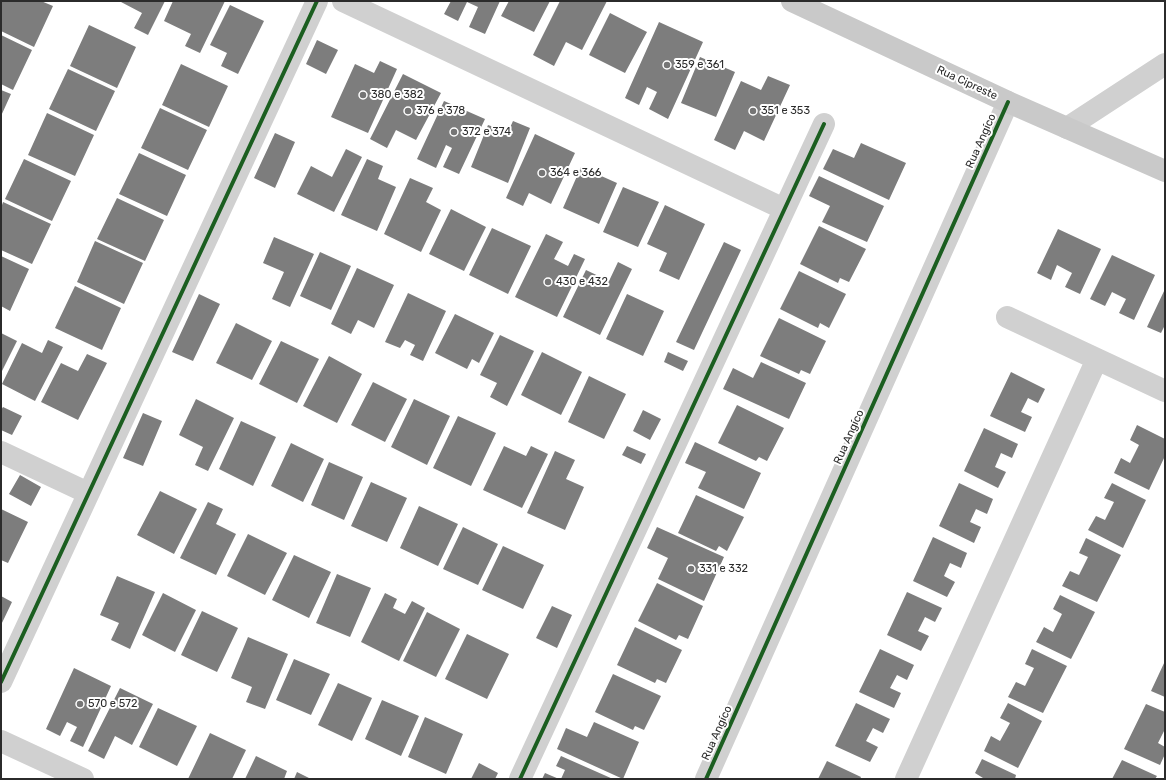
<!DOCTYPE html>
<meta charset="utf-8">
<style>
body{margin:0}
#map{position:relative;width:1166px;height:780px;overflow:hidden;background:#fff;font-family:Rubik,sans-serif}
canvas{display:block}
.frame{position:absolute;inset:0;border:2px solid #2b2b2b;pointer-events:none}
</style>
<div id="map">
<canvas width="1166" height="780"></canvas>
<div class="frame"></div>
</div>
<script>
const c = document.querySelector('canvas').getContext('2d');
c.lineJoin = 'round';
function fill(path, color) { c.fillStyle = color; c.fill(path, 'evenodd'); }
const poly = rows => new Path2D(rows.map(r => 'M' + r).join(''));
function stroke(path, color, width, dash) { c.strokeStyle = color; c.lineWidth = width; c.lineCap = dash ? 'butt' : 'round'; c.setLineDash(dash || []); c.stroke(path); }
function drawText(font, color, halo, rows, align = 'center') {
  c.font = font + ' Rubik,sans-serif'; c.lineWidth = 4; c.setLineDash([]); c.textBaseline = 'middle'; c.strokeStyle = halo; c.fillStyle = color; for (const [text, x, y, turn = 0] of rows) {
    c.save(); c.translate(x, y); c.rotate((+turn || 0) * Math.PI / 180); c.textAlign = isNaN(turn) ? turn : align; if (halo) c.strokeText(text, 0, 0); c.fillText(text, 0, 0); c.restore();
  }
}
fill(poly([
 [1,1,41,1,53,6,34,47,1,31],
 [121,1,165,1,148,35,134,28,142,13,121,2],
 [173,1,225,1,200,53,185,46,191,34,164,21],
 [451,1,500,1,485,34,469,27,478,7,467,2,458,21,444,14],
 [509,1,550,1,534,32,501,16],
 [560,1,607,1,582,50,566,42,554,66,533,55],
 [230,5,264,21,238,74,221,66,227,53,210,45],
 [610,13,647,32,625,73,589,55],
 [659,22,703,42,668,119,649,109,657,92,647,87,639,105,625,98],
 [89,25,136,47,117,88,70,66],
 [1,35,32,50,13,90,1,84],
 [317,40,338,50,326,74,306,64],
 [700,57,735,72,716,117,681,103],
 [380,61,397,69,368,133,331,117,355,64,374,73],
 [181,64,228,86,209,127,162,105],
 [68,69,115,91,96,131,49,109],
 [403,74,441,93,416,140,396,130,387,148,370,139],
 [768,76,790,85,764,141,744,131,735,150,714,140,741,81,761,90],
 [1,90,11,94,1,116],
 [444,101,485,119,459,174,443,167,452,148,446,145,436,168,417,159],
 [160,108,207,130,188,170,141,148],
 [47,113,94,135,75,176,28,155],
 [513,121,530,128,508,183,471,167,488,125,508,132],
 [275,133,295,142,275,188,254,178],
 [535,134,575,153,551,204,529,193,523,206,506,198],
 [861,143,906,163,889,200,823,169,833,149,854,158],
 [346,149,362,157,334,212,297,194,311,166,332,177],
 [139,153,186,175,167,216,119,194],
 [24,159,71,181,52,221,5,199],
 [367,159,383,166,378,179,396,187,377,231,341,215],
 [581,167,617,183,599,224,563,208],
 [819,176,884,206,867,242,822,222,830,206,809,196],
 [410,178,433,188,426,202,441,210,421,252,384,234],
 [623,187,659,202,638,247,603,232],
 [117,198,164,220,145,261,97,239],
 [3,202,51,224,32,264,1,250,1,208],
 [665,205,705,224,679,280,659,271,667,253,647,244],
 [451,209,486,227,464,271,429,254],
 [819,226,866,249,849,282,840,278,838,283,800,264],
 [492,228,531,246,508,294,469,275],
 [1058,229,1101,249,1080,294,1065,287,1072,273,1057,265,1051,280,1037,273],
 [546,234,563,242,554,259,568,266,574,254,585,259,557,317,515,297],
 [274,237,314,254,290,307,272,299,284,272,263,263],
 [95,241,143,263,124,304,77,282],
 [724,242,741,250,694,350,676,342],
 [320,252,351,266,331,310,300,296],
 [1112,255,1155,275,1134,320,1119,313,1126,299,1112,292,1105,306,1090,299],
 [1,256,29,269,10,311,1,306],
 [618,262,632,269,600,335,563,317,586,270,609,281],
 [357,268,394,285,374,328,358,320,351,334,331,324],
 [799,271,846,294,829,328,820,323,818,328,780,309],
 [75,286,121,308,102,350,55,328],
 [1165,289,1165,325,1161,333,1147,327],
 [408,293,446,311,423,361,410,355,415,345,405,340,400,348,385,342],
 [199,294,220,304,193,361,172,352],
 [627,294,664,311,643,356,606,339],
 [455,314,494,333,479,363,472,359,467,369,435,353],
 [779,318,826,341,810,374,801,370,799,374,760,356],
 [236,323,272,341,252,380,216,363],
 [1,333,17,341,1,373],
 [500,335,534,351,507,406,490,397,497,383,480,375],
 [48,340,63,347,35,401,2,384,22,343,42,353],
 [281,341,319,359,297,403,259,384],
 [542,352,582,372,561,415,521,395],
 [668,352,688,361,683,371,664,362],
 [87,354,107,363,78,420,41,402,61,363,78,371],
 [329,356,362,374,337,423,303,406],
 [761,362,806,383,789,419,723,389,733,368,753,378],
 [1011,372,1045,389,1038,403,1028,398,1021,412,1032,417,1025,432,990,416],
 [589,376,626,394,604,439,568,422],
 [373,382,407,399,385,442,351,425],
 [196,399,234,418,208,471,195,465,203,447,179,435],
 [414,399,450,416,427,465,391,447],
 [737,405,784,428,767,461,759,457,756,461,718,443],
 [3,407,22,416,12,435,1,430,1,410],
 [643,410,661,419,650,440,633,431],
 [143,413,162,421,143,466,123,458],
 [458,416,496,433,471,486,433,468],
 [241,421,276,437,253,486,219,469],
 [1137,425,1165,439,1165,456,1149,490,1114,473,1121,458,1130,463,1139,445,1130,440],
 [984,428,1018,444,1012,458,1001,453,995,467,1006,472,998,488,964,471],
 [695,442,761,473,744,509,698,488,706,472,685,463],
 [291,443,324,459,303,502,271,486],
 [504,446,526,456,531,446,548,454,522,508,483,490],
 [627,446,646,454,641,464,622,455],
 [555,451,575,460,566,479,584,487,565,530,527,513],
 [329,462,363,477,344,520,311,505],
 [20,475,41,487,31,506,9,494],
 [371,482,407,498,387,542,351,526],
 [959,483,993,499,987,514,976,509,970,522,981,527,974,543,939,526],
 [1112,483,1146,500,1123,548,1088,530,1096,516,1105,520,1114,502,1104,498],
 [160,491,197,509,174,554,137,535],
 [696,495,744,517,727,551,719,546,716,551,678,533],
 [208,502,223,509,216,524,236,534,216,575,180,558],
 [419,506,458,524,438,566,400,548],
 [1,509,28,522,8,563,1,560],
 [463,527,498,544,478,585,443,569],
 [657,527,724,557,704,601,658,579,668,558,647,548],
 [248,534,287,553,265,595,227,576],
 [933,537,967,553,961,568,950,563,944,576,955,582,947,597,913,581],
 [1086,538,1121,555,1097,602,1062,586,1070,571,1079,575,1088,557,1079,553],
 [503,546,544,565,523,609,482,590],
 [294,555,331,572,309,618,272,600],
 [337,574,371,588,350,637,316,623],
 [117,576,155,592,130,649,111,640,119,623,100,615],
 [657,583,703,606,688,639,679,635,676,640,638,621],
 [907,592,942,608,935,622,925,617,918,631,929,636,921,651,887,635],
 [163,593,196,610,175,652,142,635],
 [385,593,397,599,393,608,405,614,412,601,425,608,399,661,361,642],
 [1060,595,1095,612,1071,659,1036,642,1044,627,1053,632,1062,614,1053,609],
 [1,596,12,602,1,625],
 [552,606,572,615,557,648,536,638],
 [202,611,238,628,217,672,181,655],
 [427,612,460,629,436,677,403,661],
 [635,627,682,650,666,683,657,679,655,683,617,665],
 [467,634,509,654,487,699,445,679],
 [248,637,288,654,265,709,246,702,252,687,231,678],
 [880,649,914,665,907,680,897,675,890,688,901,693,894,708,859,692],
 [1032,649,1067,666,1043,713,1008,697,1016,682,1025,686,1034,668,1025,664],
 [294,659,330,674,311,715,276,700],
 [1165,661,1165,697,1151,691],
 [74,668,111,686,83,747,70,741,77,727,67,722,60,736,46,729],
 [613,674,661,696,644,730,635,726,633,730,595,712],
 [338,683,372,698,352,741,318,725],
 [120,688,153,704,132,745,115,736,104,759,88,751],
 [382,700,419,716,401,756,365,739],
 [856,703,890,719,883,733,873,728,866,741,878,747,870,762,835,746],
 [1008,703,1042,721,1018,768,984,751,991,736,1000,741,1010,723,1000,718],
 [1146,704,1165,712,1165,729,1158,743,1165,747,1165,754,1160,765,1124,749],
 [158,708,197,726,177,766,139,747],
 [425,717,463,734,446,774,408,757],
 [594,722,639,742,623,779,557,749,566,728,587,737],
 [210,733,246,750,232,779,188,779],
 [256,756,287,771,284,779,245,779],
 [561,756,613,779,561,779,565,770,556,766],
 [982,759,1016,775,1015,779,983,779,983,778,975,773],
 [1122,760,1157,776,1155,779,1112,779],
 [827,761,861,777,860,779,818,779],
 [479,763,498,773,495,779,471,779],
 [297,772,311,779,294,779],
 [545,773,559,779,542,779]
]), '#7d7d7d');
stroke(poly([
 [343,1,784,209],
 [1067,128,1165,64],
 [1007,317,1165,391],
 [1,452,88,493],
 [1,682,317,1],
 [1,741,83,779],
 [520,779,824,124],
 [706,779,1008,102],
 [906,779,1097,359]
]), '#d0d0d0', 22);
stroke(poly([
 [792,1,1008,102,1165,171]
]), '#c9c9c9', 22);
stroke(poly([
 [1,682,317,1],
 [520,779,824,124],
 [706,779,1008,102]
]), '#1b5e20', 4);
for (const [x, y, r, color] of [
 [667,65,4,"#757575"],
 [363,95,4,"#757575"],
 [408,111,4,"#757575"],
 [753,111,4,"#757575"],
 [454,132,4,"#757575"],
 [542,173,4,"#757575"],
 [548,282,4,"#757575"],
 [691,569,4,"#757575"],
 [80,704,4,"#757575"]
]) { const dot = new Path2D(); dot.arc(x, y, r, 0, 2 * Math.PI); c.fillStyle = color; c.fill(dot); stroke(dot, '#fff', 1.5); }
drawText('11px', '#2b2b2b', '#fff', [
 ["359 e 361",675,65],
 ["380 e 382",371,95],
 ["376 e 378",416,111],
 ["351 e 353",761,111],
 ["372 e 374",462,132],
 ["364 e 366",550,173],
 ["430 e 432",556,282],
 ["331 e 332",699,569],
 ["570 e 572",88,704]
], 'left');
drawText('11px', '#2b2b2b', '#fff', [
 ["Rua Cipreste",967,83,25],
 ["Rua Angíco",981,141,-66],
 ["Rua Angíco",849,437,-66],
 ["Rua Angíco",717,733,-66]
]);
</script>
